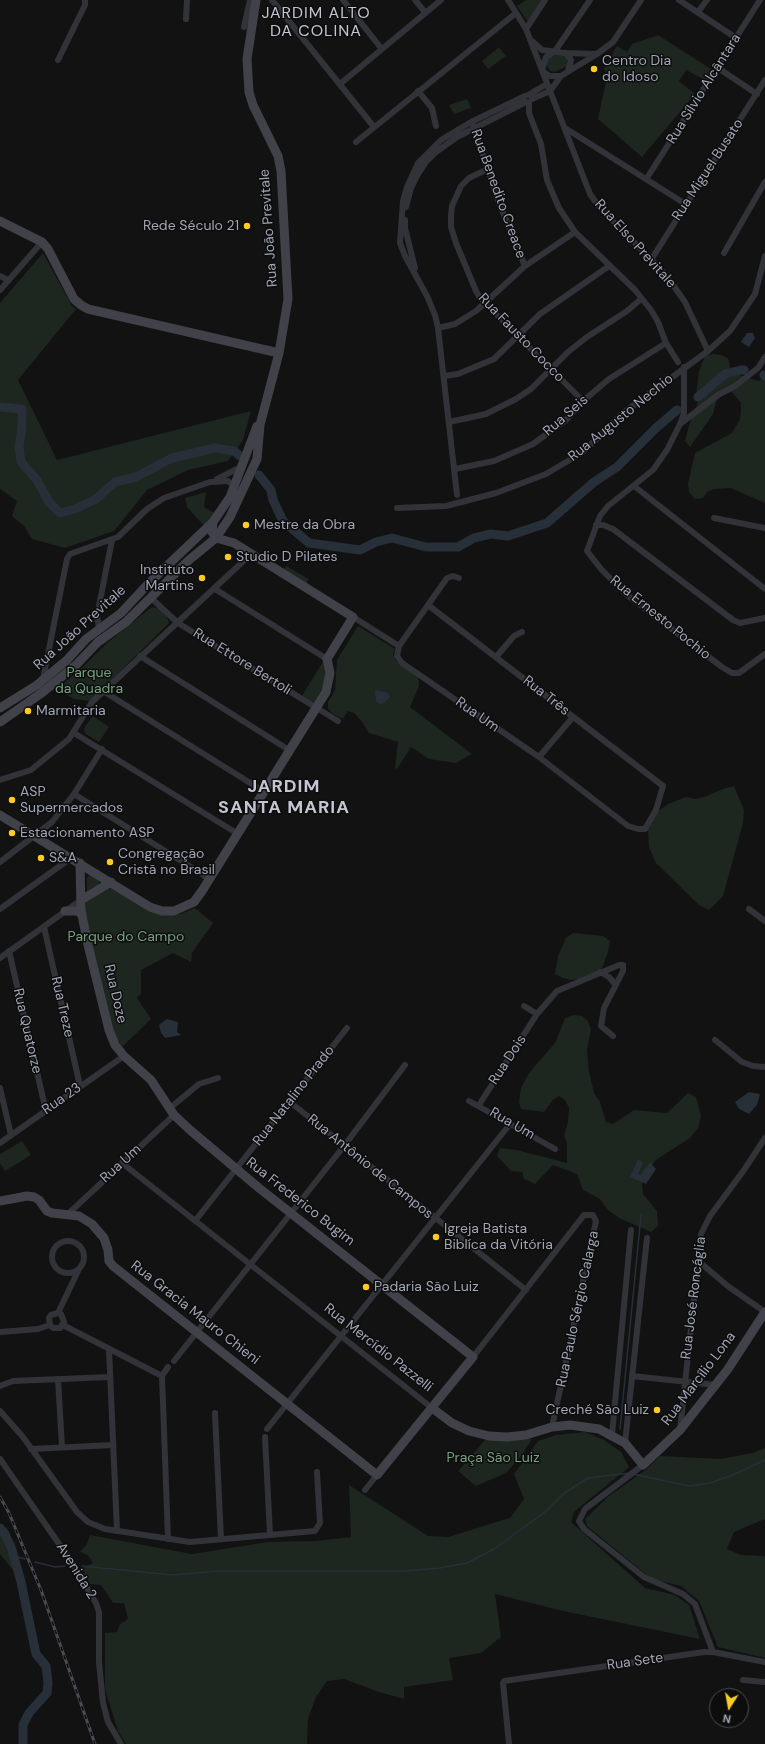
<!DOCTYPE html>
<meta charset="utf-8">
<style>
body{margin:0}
#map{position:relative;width:765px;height:1744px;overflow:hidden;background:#121213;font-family:"DM Sans",sans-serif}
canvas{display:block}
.north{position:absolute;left:709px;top:1688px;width:40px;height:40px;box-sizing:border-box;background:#0d0d0e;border:1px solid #494a51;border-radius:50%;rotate:191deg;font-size:11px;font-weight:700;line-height:16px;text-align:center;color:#a2a6b5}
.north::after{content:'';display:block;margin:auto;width:14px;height:18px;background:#ffcb1e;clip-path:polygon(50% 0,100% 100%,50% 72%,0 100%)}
</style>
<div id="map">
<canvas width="765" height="1744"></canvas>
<div class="north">N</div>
</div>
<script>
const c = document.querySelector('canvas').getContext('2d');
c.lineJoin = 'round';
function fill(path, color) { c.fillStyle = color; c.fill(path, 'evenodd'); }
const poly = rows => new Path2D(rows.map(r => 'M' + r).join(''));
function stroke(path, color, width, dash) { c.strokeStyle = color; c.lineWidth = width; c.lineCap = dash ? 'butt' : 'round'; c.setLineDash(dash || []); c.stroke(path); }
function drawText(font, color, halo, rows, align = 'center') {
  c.font = font + ' "DM Sans",sans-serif'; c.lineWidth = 3; c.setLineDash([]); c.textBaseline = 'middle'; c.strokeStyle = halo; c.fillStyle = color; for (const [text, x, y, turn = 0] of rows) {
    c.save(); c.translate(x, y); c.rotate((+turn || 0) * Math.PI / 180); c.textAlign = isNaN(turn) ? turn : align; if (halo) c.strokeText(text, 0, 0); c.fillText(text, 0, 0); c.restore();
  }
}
fill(poly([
 [526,0,542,0,528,22,517,6],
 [658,35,714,71,707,81,686,70,679,81,695,94,642,157,598,119,607,77,604,68,617,46,627,52,632,44],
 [499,47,506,56,488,69,482,61],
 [550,55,565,55,567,57,568,66,554,72,550,71,546,64],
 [467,99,471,108,454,114,449,105],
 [43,253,72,306,76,309,18,380,57,460,251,411,243,440,228,461,188,470,147,490,114,531,65,548,32,539,24,526,12,516,17,501,0,489,0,303],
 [713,354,721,355,728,358,730,367,735,373,742,376,759,381,765,375,765,503,731,488,714,489,707,492,703,498,695,499,689,492,688,484,695,453,732,433,740,419,741,411,741,403,731,391,718,395,713,414,690,447,685,441,689,425,698,402,696,395,699,371,705,356],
 [206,492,204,507,216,514,206,528,187,507,185,498],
 [286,566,309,579,306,584,283,570],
 [152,607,160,609,168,619,169,623,90,701,74,699,57,689,84,666,107,643],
 [358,626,395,649,393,655,396,661,418,676,419,686,410,707,472,754,456,763,429,759,411,747,397,769,395,768,398,742,369,733,363,723,354,713,348,711,343,719,332,713,328,709,328,702,335,690,337,660],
 [324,660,328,679,315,702,311,702,302,696],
 [93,716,109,727,99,742,86,734,84,730,85,726],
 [734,786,744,810,743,823,723,896,709,910,699,905,656,863,649,847,648,829,656,813,668,804,686,797,696,799,704,797,726,788],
 [89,875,93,875,100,881,98,885,87,891,87,878],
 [112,888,172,915,181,914,195,908,213,923,192,953,191,962,173,953,141,970,141,994,137,998,151,1019,122,1047,111,1031,85,910,86,901,106,889],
 [573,933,603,936,610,941,608,952,602,968,588,978,570,980,563,978,555,974,558,956,566,938],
 [573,1015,582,1016,588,1021,591,1029,587,1050,589,1072,594,1093,600,1102,606,1122,613,1124,634,1110,667,1113,688,1093,696,1097,701,1116,698,1128,690,1138,656,1160,648,1170,642,1183,643,1194,657,1211,658,1226,651,1232,619,1218,608,1210,600,1199,583,1190,577,1174,553,1165,535,1184,524,1179,522,1172,511,1171,497,1156,500,1148,517,1150,567,1163,567,1143,564,1136,568,1122,569,1108,565,1100,559,1096,553,1100,544,1112,521,1109,519,1102,521,1088,529,1073,555,1043,565,1018],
 [22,1141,31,1155,5,1171,0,1163,0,1154],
 [585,1432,604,1440,621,1452,629,1467,574,1512,571,1522,645,1588,675,1595,689,1605,700,1639,563,1611,495,1594,501,1637,481,1653,449,1658,453,1680,404,1687,404,1699,379,1692,344,1679,327,1681,316,1697,308,1719,307,1744,126,1744,118,1731,105,1689,105,1633,117,1632,120,1624,128,1619,124,1603,113,1603,101,1585,90,1584,82,1568,93,1563,88,1555,80,1552,87,1544,90,1535,192,1554,268,1542,316,1541,351,1537,349,1485,428,1536,448,1537,510,1518,524,1499,514,1474,538,1441,556,1435],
 [486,1439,507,1441,532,1439,521,1456,506,1473,476,1486,458,1471],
 [765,1448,765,1519,734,1532,727,1549,741,1555,764,1556,765,1558,765,1658,718,1647,699,1601,681,1586,652,1579,587,1526,585,1519,609,1496,647,1469,660,1456,720,1459,753,1453],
 [0,1525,15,1543,19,1564,18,1568,15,1570,12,1569,0,1554]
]), '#1d261f');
fill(poly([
 [747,333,753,333,755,338,749,347,741,342],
 [377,690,388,693,390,697,384,703,380,704,376,701,375,691],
 [167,1019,178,1022,177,1032,181,1035,165,1038,161,1033,159,1025],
 [749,1092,760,1094,757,1105,749,1114,739,1109,735,1102],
 [638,1159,643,1163,638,1174,641,1175,650,1162,656,1169,646,1184,630,1177]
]), '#272f38');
stroke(poly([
 [620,1429,641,1215],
 [633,1474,689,1486,710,1483,733,1475,765,1460],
 [14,1556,25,1559],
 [35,1562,55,1567,65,1566],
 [82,1566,173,1575,217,1571,404,1571,440,1568,467,1563,494,1549,545,1512,563,1494,588,1478,630,1473]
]), '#272f38', 1.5);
stroke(poly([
 [764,375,765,376],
 [698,397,725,374,741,370,744,370],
 [0,407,22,409,22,428,19,446,21,462,37,480,49,502,60,513,75,509,96,499,115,482,136,477,172,458,215,448,234,451,240,456],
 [259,475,271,490,273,500,283,521,309,543,360,550,376,542,392,538,426,547,458,547,474,538,491,534,508,536,547,523,594,482,617,467,656,428,677,410],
 [0,1528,5,1534,12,1550,21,1582,36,1654,46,1666,48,1683,47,1693,29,1713,23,1725,23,1744]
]), '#272f38', 9);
stroke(poly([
 [272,0,374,127],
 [343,0,381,48],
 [415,0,425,12],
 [508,0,526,29,590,194,600,208,656,264,671,282,685,302,708,351],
 [679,0,736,38],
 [698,12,707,0],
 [186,19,187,0],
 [244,27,250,0],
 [526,29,545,0],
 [532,41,542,50,565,53,597,54],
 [565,53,569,57,571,60,568,71],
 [58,60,85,5,85,0],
 [718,68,757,94],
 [542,70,546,57,555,51,590,0],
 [543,71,549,76,561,76,597,54,613,42,641,0],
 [340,84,441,0],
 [418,91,432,108,436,126],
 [528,95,547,84],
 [532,99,550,91,561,76],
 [529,102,529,113,541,144,547,180,559,208,575,232,635,290,651,310,658,322,666,343,678,362],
 [473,125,497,198,525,266],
 [565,128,687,205],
 [356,142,516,13],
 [488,169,469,178,461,186,452,206,451,216,451,227,456,243,476,291,480,298,583,401],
 [647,178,760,0],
 [406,207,411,188,418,174,426,162,436,152,457,137,526,102],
 [405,220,405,228,415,268],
 [724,253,765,182],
 [651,260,765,80],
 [0,276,8,280],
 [0,290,42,242],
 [438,328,455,324,476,311,525,266,575,232],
 [765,357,758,368,735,386,718,395,680,424,667,450,653,470,608,506,600,516,587,551,601,569,626,594,722,667,732,673,739,673,765,654],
 [444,376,458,374,494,359,540,314,609,266],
 [449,422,486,414,516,399,531,389,568,352,587,337,627,311,641,299],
 [680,424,684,413,684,367],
 [455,469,494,461,533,444,566,420,583,401,609,379,666,343],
 [217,479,241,467],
 [634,486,765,589],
 [457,495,438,328,435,315,427,296,405,256,400,243,403,201,407,187,418,163,441,140,471,122,525,96],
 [397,508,446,506,496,493,546,474,583,452,623,413,708,351,730,331,755,294,765,256],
 [714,518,765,528],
 [596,525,603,525,613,529,733,620,740,623,765,618],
 [215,589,327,659],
 [150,597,178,623,338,721],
 [428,605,663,786,656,810,645,829,638,829,628,826,539,757,402,663,397,656,399,646,447,578,453,576,459,578],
 [353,617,399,646],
 [99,628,97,616,112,540],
 [140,656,289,750],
 [496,657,514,636,522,632],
 [43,679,67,559,70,554,118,537,147,509,164,498,210,482,228,481,234,486],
 [103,691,263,791],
 [74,733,238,834],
 [539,757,573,717],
 [0,780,31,770,69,739,92,702,251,554],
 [74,794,202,874,209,880],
 [0,862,52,822,74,794,102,749],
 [0,909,71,858],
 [749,909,765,921],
 [44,927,80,1086],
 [9,951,46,1111],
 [0,958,81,900],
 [600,972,609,977,615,984],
 [524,1006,537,1014],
 [715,1040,742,1062,753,1066,765,1067],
 [0,1088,11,1135],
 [469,1101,555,1149],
 [290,1102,526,1290],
 [479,1105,537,1014,557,991,619,965,623,965,623,971,604,1008,601,1026,613,1036],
 [170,1108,199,1084,218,1078],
 [0,1143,124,1056],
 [122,1163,432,1408],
 [68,1214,174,1115],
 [195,1221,347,1028],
 '52 1257a16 16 0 1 1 32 0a16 16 0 1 1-32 0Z',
 [697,1260,729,1287,765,1312],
 [58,1313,79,1269],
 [63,1325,162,1376],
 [0,1332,38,1329,50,1325,53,1328,60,1328,64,1322,61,1314,58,1313,51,1315,49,1318,50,1325],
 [109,1349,117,1531],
 [473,1357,584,1215,593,1215,596,1221,552,1427],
 [174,1361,344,1146,405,1065],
 [168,1367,162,1376,168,1539],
 [632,1376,716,1385],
 [58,1379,62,1447],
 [0,1386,13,1381,110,1377],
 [0,1411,23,1437,77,1512,88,1522,105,1529,190,1542,315,1531,320,1523,317,1472],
 [215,1413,221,1539],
 [267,1429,510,1124],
 [680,1430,701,1234,710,1216,744,1170,765,1138],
 [612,1435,631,1230],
 [265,1437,270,1534],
 [625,1443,647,1238],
 [31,1449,113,1445],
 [0,1459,73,1564,96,1603,99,1612,99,1662,103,1703,108,1722,121,1744],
 [643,1465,585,1509,579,1521,584,1529,644,1577,683,1594,695,1604,713,1652],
 [365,1490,377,1475],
 [743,1680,765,1682],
 [509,1744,503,1683,504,1681,704,1652,713,1652,765,1662]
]), '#323339', 6);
stroke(poly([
 [0,221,42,242,48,249,74,299,81,305,88,309,279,353],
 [0,708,37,685,67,660,86,639,121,613,148,584,213,522,230,497,257,426],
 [0,722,43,692,76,665,98,642,126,622,189,560,216,538,230,517,257,459,260,425,279,353,288,299,281,171,278,156,253,105,249,92,247,59,256,0],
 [0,815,150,907,162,911,174,911,194,902,202,891,326,692,330,673,327,659,353,617,234,543,216,538,212,532,213,522],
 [81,900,111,882],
 [65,911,78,911,82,915],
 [0,1201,27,1196,34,1197,39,1200,47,1211,52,1213,79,1216,92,1224,104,1238,108,1250,109,1261,113,1266,377,1475,473,1357,259,1188,190,1130,174,1115,151,1080,124,1056,115,1045,109,1030,88,945,81,910,80,863],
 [432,1408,452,1423,469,1431,489,1436,507,1437,526,1435,552,1427,570,1425,599,1429,625,1443,643,1465,680,1430,728,1369,765,1312]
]), '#404149', 9);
const rail = poly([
 [0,1497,9,1513,41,1590,95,1744]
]);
stroke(rail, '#494a52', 3);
stroke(rail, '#0d0d0e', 1.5, [4.5]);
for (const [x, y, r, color] of [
 [594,69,4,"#ffcb1e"],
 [247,226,4,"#ffcb1e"],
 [246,525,4,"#ffcb1e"],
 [228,557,4,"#ffcb1e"],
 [202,578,4,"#ffcb1e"],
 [28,711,4,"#ffcb1e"],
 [12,800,4,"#ffcb1e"],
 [12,833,4,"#ffcb1e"],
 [41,858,4,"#ffcb1e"],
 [110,862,4,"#ffcb1e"],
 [436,1237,4,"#ffcb1e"],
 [366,1287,4,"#ffcb1e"],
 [657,1410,4,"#ffcb1e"]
]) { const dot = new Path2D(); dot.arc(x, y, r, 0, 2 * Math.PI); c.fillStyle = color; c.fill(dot); stroke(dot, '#0d0d0e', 1.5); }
drawText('14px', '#a2a6b5', '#0d0d0e', [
 ["Centro Dia",602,61],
 ["do Idoso",602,77],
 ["Rede Século 21",239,226,"right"],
 ["Mestre da Obra",254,525],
 ["Studio D Pilates",236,557],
 ["Instituto",194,570,"right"],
 ["Martins",194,586,"right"],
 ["Marmitaria",36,711],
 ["ASP",20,792],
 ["Supermercados",20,808],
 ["Estacionamento ASP",20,833],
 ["Congregação",118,854],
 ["Cristã no Brasil",118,870],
 ["S&A",49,858],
 ["Igreja Batista",444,1229],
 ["Biblíca da Vitória",444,1245],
 ["Padaria São Luiz",374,1287],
 ["Creché São Luiz",649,1410,"right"]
], 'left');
drawText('14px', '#a2a6b5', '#0d0d0e', [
 ["Rua Sílvio Alcântara",704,89,-58],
 ["Rua Miguel Busato",708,170,-57],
 ["Rua Benedito Creace",498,194,70],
 ["Rua João Previtale",269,228,-94],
 ["Rua Elso Previtale",635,244,48],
 ["Rua Fausto Cocco",521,338,46],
 ["Rua Seis",566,416,-41],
 ["Rua Augusto Nechio",621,418,-39],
 ["Rua Ernesto Pochio",660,618,39],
 ["Rua João Previtale",80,628,-42],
 ["Rua Ettore Bertoli",242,662,32],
 ["Rua Três",546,696,38],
 ["Rua Um",477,715,35],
 ["Rua Doze",115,994,77],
 ["Rua Treze",62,1007,77],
 ["Rua Quatorze",27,1031,77],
 ["Rua Dois",508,1060,-57],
 ["Rua Natalino Prado",294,1096,-52],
 ["Rua 23",62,1099,-35],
 ["Rua Um",512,1124,30],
 ["Rua Um",121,1164,-42],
 ["Rua Antônio de Campos",370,1167,39],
 ["Rua Frederico Bugim",300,1202,38],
 ["Rua José Roncáglia",694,1298,-83],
 ["Rua Paulo Sérgio Calarga",578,1309,-78],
 ["Rua Gracia Mauro Chieni",195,1313,38],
 ["Rua Mercídio Pazzelli",378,1348,38],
 ["Rua Marcílio Lona",699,1379,-53],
 ["Avenida 2",76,1571,58],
 ["Rua Sete",635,1662,-8]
]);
drawText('14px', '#76a27e', '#0d0d0e', [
 ["Parque",89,673],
 ["da Quadra",89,689],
 ["Parque do Campo",126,937],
 ["Praça São Luiz",493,1458]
]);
c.letterSpacing = '1px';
drawText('16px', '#c3c5d1', '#0d0d0e', [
 ["JARDIM ALTO",316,14],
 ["DA COLINA",316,32]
]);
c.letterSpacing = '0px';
c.letterSpacing = '1px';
drawText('bold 18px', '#c3c5d1', '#0d0d0e', [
 ["JARDIM",284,787],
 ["SANTA MARIA",284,808]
]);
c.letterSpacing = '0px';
</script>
